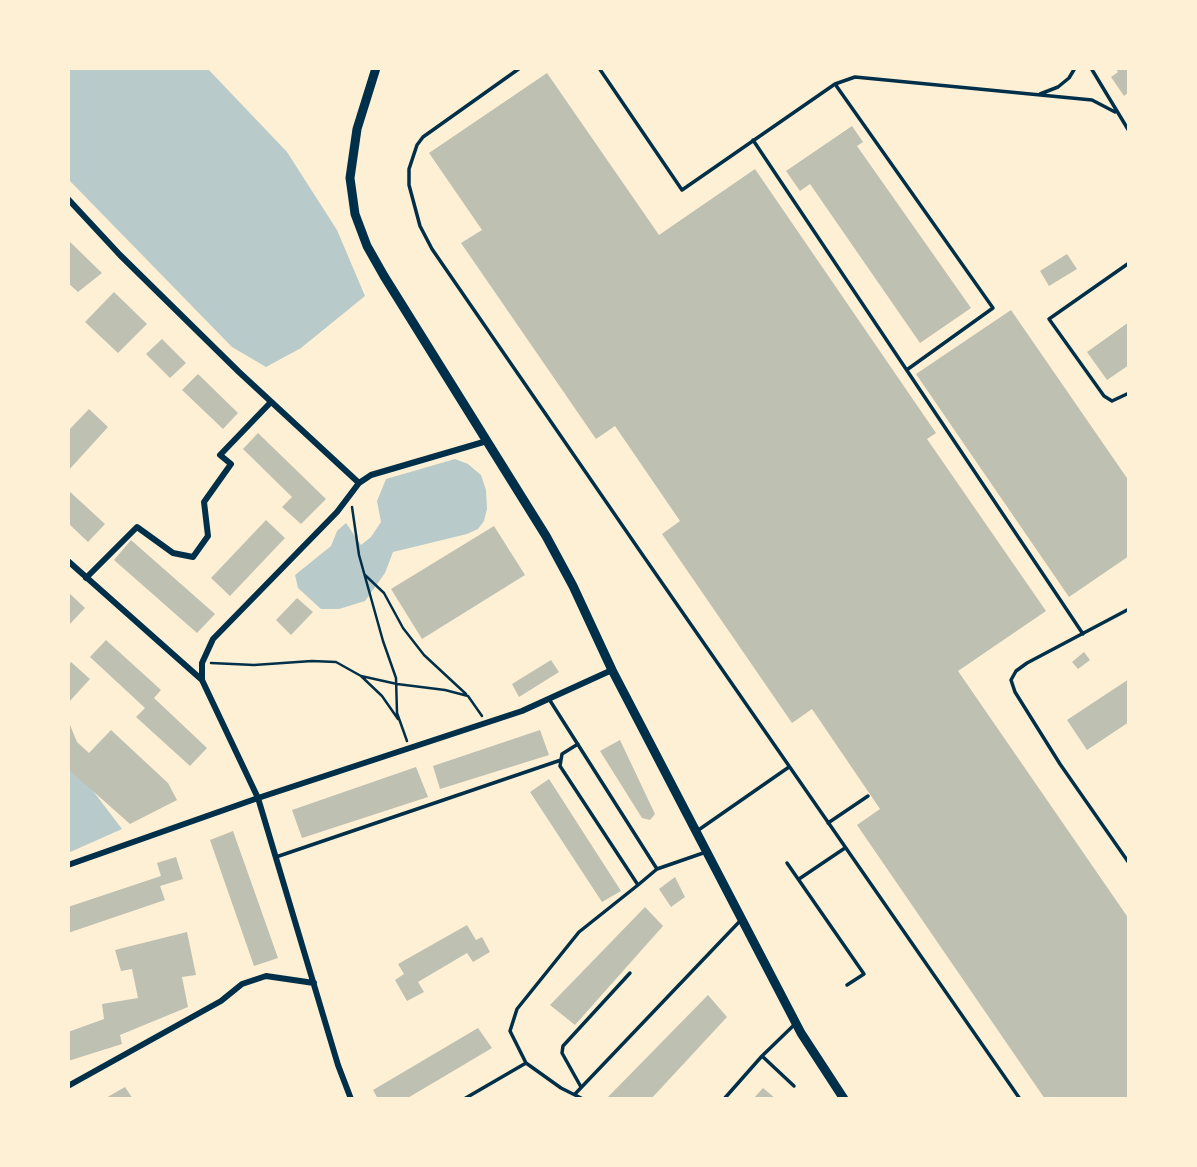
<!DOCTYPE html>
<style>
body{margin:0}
#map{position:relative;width:1197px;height:1167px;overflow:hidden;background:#fdf0d5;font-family:"Open Sans",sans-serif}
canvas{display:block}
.frame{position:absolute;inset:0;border:70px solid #fdf0d5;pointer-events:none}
</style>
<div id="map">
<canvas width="1197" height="1167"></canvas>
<div class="frame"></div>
</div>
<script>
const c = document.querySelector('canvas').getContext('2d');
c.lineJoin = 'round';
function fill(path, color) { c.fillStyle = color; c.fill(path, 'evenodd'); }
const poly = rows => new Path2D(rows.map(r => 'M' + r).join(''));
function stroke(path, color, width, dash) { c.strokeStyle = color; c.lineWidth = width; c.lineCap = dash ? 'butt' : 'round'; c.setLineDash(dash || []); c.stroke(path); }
fill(poly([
 [68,68,207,68,287,152,337,230,365,296,301,348,266,367,232,347,68,179],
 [455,459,468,464,481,475,486,490,487,509,484,521,478,529,467,534,393,552,385,573,365,601,339,609,321,609,298,588,295,575,331,546,337,531,346,523,361,545,371,537,381,522,377,501,386,479],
 [68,758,122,829,68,853]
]), '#b9caca');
fill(poly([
 [1115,68,1129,68,1129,92,1124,96,1111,77,1118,72],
 [547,73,659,235,755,169,936,433,927,439,1046,611,958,671,1129,919,1129,1099,1045,1099,857,825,880,809,812,709,792,723,662,534,680,521,615,426,596,439,461,243,482,230,429,153],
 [852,126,863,142,857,146,971,308,920,343,810,184,800,191,786,171],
 [68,240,102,273,78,292,68,283],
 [1067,254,1077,269,1049,286,1040,271],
 [114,292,147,324,118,353,85,322],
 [1011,310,1129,481,1129,556,1069,597,916,374],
 [1129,322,1129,365,1107,380,1087,352],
 [162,339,186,363,170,378,146,354],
 [198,374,238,413,223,429,182,390],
 [89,409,108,427,68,471,68,431],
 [258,433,326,499,301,524,282,507,292,497,243,449],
 [68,490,105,524,88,542,68,523],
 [266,520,285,538,230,596,211,578],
 [494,526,525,575,422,639,391,589],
 [131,540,215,614,197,633,114,560],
 [68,592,85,608,68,626],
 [297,598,313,612,291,635,276,620],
 [106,640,161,690,154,698,207,748,190,766,136,717,145,708,90,657],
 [1084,652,1090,660,1078,669,1072,662],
 [551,660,559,672,519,697,512,684],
 [71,662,90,679,68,703,68,665],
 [1129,679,1129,722,1087,750,1067,720],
 [68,720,77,742,89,753,111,730,168,783,177,800,130,824,68,769],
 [540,730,549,755,440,789,433,766],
 [620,740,655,814,650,820,642,818,600,751],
 [416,767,428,797,302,838,292,810],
 [549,779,621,891,602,902,530,792],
 [233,831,278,958,254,966,210,840],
 [176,857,183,879,160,886,165,900,68,933,68,907,161,876,157,863],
 [675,877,685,897,671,907,659,889],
 [645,907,663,926,575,1025,550,1005],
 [467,925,476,940,482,937,490,952,473,962,467,953,418,982,424,992,407,1001,395,980,404,974,398,964],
 [187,932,196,975,182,977,188,1007,120,1035,122,1044,68,1061,68,1032,104,1019,102,1004,138,998,132,969,121,971,115,950],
 [708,995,727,1017,651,1099,606,1099],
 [478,1028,492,1048,406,1099,378,1099,373,1090],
 [125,1087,133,1099,104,1099],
 [763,1088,776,1099,753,1099]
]), '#bec0b2');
stroke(poly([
 [352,507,359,555,383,641,396,678,397,713,407,741],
 [365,575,384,593,403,628,424,655,466,694],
 [211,663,254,665,312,661,336,662,361,676,397,684,445,690,468,696,482,716],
 [361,676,382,696,398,719]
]), '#003049', 2.5);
stroke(poly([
 [520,68,423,137,417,145,409,169,409,185,420,226,432,249,642,554,1020,1099],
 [599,68,682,190,835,84,855,77,1092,100,1115,112],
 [1091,68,1129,131],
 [835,84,993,308,908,369],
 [1040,94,1058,87,1069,78,1075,68],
 [753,140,1083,634],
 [1129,263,1049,319,1104,396,1112,401,1129,393],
 [1129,609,1027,663,1016,671,1011,680,1015,692,1060,764,1129,863],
 [549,699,657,869,706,852],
 [578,744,562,754,560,766,638,885,657,869],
 [828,823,868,796],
 [697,831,789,767],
 [276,857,561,760],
 [787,863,864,974,847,985],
 [799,879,845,848],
 [762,1056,794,1086],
 [581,1087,562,1053,563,1046,630,973],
 [575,1094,740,921],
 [464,1099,526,1063],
 [583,1099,561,1088,526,1063,510,1031,517,1009,579,932,638,885],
 [724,1099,762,1056,794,1025]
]), '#003049', 3.5);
stroke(poly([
 [68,199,120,255,239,372,359,483],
 [68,561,202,680,202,663,213,639,337,512,359,483,371,475,487,441],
 [86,578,137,527,173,553,193,557,208,536,204,502,231,464,220,455,271,402],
 [202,680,258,798,338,1065,351,1099],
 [68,865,258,798,522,711,612,670],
 [68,1086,221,1001,242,984,266,976,314,983]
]), '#003049', 6);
stroke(poly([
 [376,68,357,129,350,178,355,214,367,246,384,276,546,536,573,586,612,670,801,1033,844,1099]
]), '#003049', 9);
</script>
